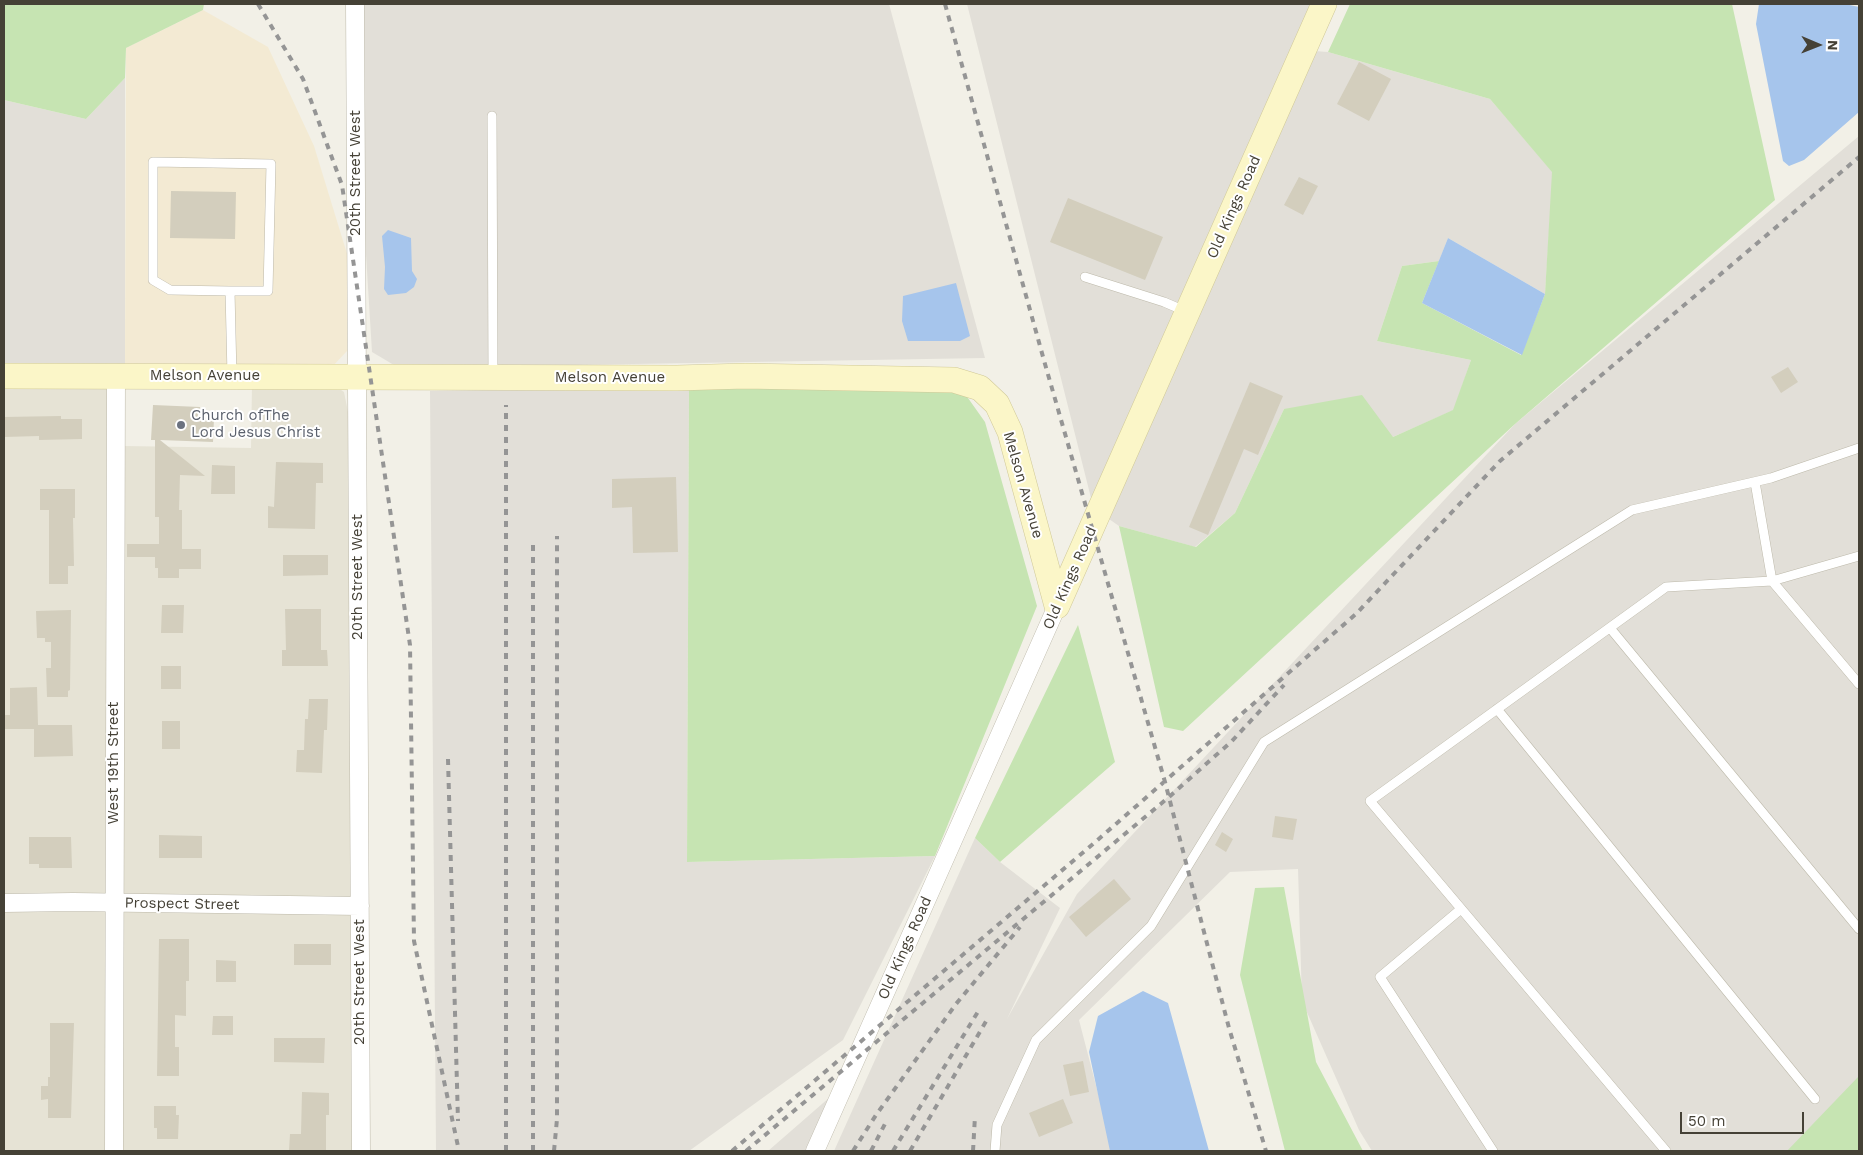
<!DOCTYPE html>
<style>
body{margin:0}
#map{position:relative;width:1863px;height:1155px;overflow:hidden;background:#f2f0e7;font-family:"Work Sans",sans-serif}
canvas{display:block}
.frame{position:absolute;inset:0;border:5px solid #454136;pointer-events:none}
.north{position:absolute;left:1793px;top:20px;width:50px;height:50px;-webkit-text-stroke:4px #fff;paint-order:stroke;rotate:91deg;font-size:14px;font-weight:700;line-height:20px;text-align:center;color:#454136}
.north::after{content:'';display:block;margin:auto;width:18px;height:22px;background:#454136;clip-path:polygon(50% 0,100% 100%,50% 72%,0 100%)}
.scale{position:absolute;left:1680px;top:1112px;width:124px;height:22px;box-sizing:border-box;border:2px solid #454136;border-top:0;padding-left:6px;font-size:15px;line-height:18px;white-space:nowrap;color:#454136;-webkit-text-stroke:4px #fff;paint-order:stroke}
</style>
<div id="map">
<canvas width="1863" height="1155"></canvas>
<div class="frame"></div>
<div class="north">N</div>
<div class="scale">50 m</div>
</div>
<script>
const c = document.querySelector('canvas').getContext('2d');
c.lineJoin = 'round';
function fill(path, color) { c.fillStyle = color; c.fill(path, 'evenodd'); }
const poly = rows => new Path2D(rows.map(r => 'M' + r).join(''));
function stroke(path, color, width, dash) { c.strokeStyle = color; c.lineWidth = width; c.lineCap = dash ? 'butt' : 'round'; c.setLineDash(dash || []); c.stroke(path); }
function drawText(font, color, halo, rows, align = 'center') {
  c.font = font + ' "Work Sans",sans-serif'; c.lineWidth = 4; c.setLineDash([]); c.textBaseline = 'middle'; c.strokeStyle = halo; c.fillStyle = color; for (const [text, x, y, turn = 0] of rows) {
    c.save(); c.translate(x, y); c.rotate((+turn || 0) * Math.PI / 180); c.textAlign = isNaN(turn) ? turn : align; if (halo) c.strokeText(text, 0, 0); c.fillText(text, 0, 0); c.restore();
  }
}
fill(poly([
 [4,384,123,384,124,446,251,448,252,385,334,385,344,392,350,422,353,1151,4,1151]
]), '#e6e3d5');
fill(poly([
 [203,10,268,47,314,146,348,257,347,351,332,367,125,368,126,48]
]), '#f3ead3');
fill(poly([
 [364,4,889,4,985,358,399,368,372,352,364,222],
 [967,4,1316,4,1093,506],
 [1314,51,1328,52,1490,99,1553,172,1545,294,1448,238,1439,261,1402,266,1377,341,1471,360,1454,410,1393,437,1284,409,1235,513,1195,547,1119,526,1109,519],
 [125,78,125,368,4,368,4,100,86,119],
 [1859,136,1859,1084,1796,1151,1372,1151,1359,1130,1302,1001,1298,869,1230,872,1079,1020,1113,1151,834,1151,975,838,1000,862,1060,908,1007,1019,1077,894,1515,424],
 [689,386,687,862,935,856,843,1040,689,1151,436,1151,430,391],
 [830,1097,806,1151,768,1151]
]), '#e2dfd8');
fill(poly([
 [4,4,204,4,203,10,126,48,125,78,86,119,4,100],
 [1350,4,1732,4,1775,200,1515,424,1183,731,1164,727,1119,526,1196,547,1235,513,1284,409,1362,395,1393,437,1453,410,1471,360,1377,341,1402,266,1439,261,1422,303,1521,355,1545,294,1552,172,1490,99,1328,52],
 [689,386,963,391,985,422,1037,606,935,856,687,862],
 [1078,625,1115,762,1000,862,975,838],
 [1284,887,1316,1062,1363,1151,1285,1151,1240,975,1255,888],
 [1859,1076,1859,1151,1787,1151]
]), '#c6e4b2');
fill(poly([
 [1759,4,1845,4,1859,7,1859,112,1804,160,1789,166,1783,161,1756,24],
 [388,230,411,238,412,271,417,279,414,287,406,293,388,295,384,289,385,267,382,236],
 [1448,238,1545,294,1522,355,1422,303],
 [956,283,970,336,960,341,908,341,902,321,903,296],
 [1143,991,1168,1003,1209,1151,1110,1151,1089,1052,1098,1016]
]), '#a6c5ec');
fill(poly([
 [1359,62,1391,79,1369,121,1337,104],
 [1299,177,1318,186,1303,215,1284,205],
 [171,191,236,192,235,239,170,238],
 [1068,198,1163,237,1145,280,1050,242],
 [1788,367,1798,382,1781,393,1771,377],
 [1250,382,1283,396,1258,455,1244,449,1208,535,1189,527],
 [153,405,200,407,199,417,214,418,213,442,160,440,205,476,180,475,179,510,182,510,182,549,201,549,201,569,179,569,179,578,158,578,158,568,155,568,155,557,127,557,127,544,159,544,159,517,155,517,155,440,151,440],
 [61,416,61,419,82,419,82,439,39,440,39,436,4,437,4,417],
 [276,462,323,463,323,483,316,483,315,529,268,528,268,506,274,507],
 [212,465,235,466,235,494,211,494],
 [676,477,678,552,633,553,632,507,612,508,612,479],
 [40,489,75,489,75,518,73,518,74,566,68,566,68,584,49,584,49,510,40,510],
 [283,555,328,555,328,575,283,576],
 [162,605,184,605,183,633,161,633],
 [285,609,321,609,321,650,327,650,328,666,282,666,282,650,286,650],
 [71,610,70,690,68,691,68,697,47,697,46,668,51,668,51,642,45,642,45,638,37,638,36,611],
 [161,666,181,666,181,689,161,689],
 [37,687,38,725,72,725,73,756,34,757,34,729,4,729,4,715,10,715,10,688],
 [309,699,328,699,327,730,324,730,322,773,296,772,297,750,304,750,305,719,308,719],
 [162,721,180,721,180,749,162,749],
 [1275,816,1297,819,1293,840,1272,837],
 [1222,832,1233,839,1226,852,1215,845],
 [159,835,202,836,202,858,159,858],
 [29,837,71,837,72,868,39,868,39,864,29,864],
 [1114,879,1131,899,1086,937,1069,917],
 [159,939,189,939,189,981,186,981,186,1016,175,1015,175,1047,179,1047,179,1076,157,1076],
 [294,944,331,944,331,965,294,965],
 [216,960,236,961,236,982,216,982],
 [213,1016,233,1016,233,1035,212,1035],
 [50,1023,74,1023,71,1118,48,1118,48,1099,41,1100,41,1086,48,1086,48,1077,50,1077],
 [274,1038,325,1038,324,1063,274,1062],
 [1083,1061,1089,1092,1070,1096,1063,1065],
 [302,1092,329,1093,329,1115,326,1115,326,1151,289,1151,290,1134,301,1134],
 [1063,1099,1073,1123,1039,1137,1029,1113],
 [154,1106,176,1106,176,1115,179,1115,178,1139,157,1139,157,1128,154,1128]
]), '#d3cebd');
const lane = poly([
 [492,116,493,377],
 [1085,277,1164,302,1185,311],
 [230,291,170,290,153,280,153,162,271,164,268,291,230,291,232,376],
 [1755,482,1772,581,1859,684],
 [1610,628,1859,929],
 [1497,709,1815,1099],
 [1461,909,1380,977,1493,1151],
 [995,1151,997,1125,1036,1040,1151,926,1264,742,1632,510,1771,478,1859,448],
 [1666,1151,1370,801,1666,587,1772,581,1859,556]
]);
const street = poly([
 [355,4,361,1151],
 [4,903,73,902,360,906],
 [114,1151,116,376],
 [815,1151,1057,606]
]);
const secondary = poly([
 [4,376,677,378,745,376,954,380,980,388,997,404,1010,432,1057,606],
 [1057,606,1324,4]
]);
stroke(lane, '#bdb9aa', 10);
stroke(street, '#bdb9aa', 19);
stroke(secondary, '#d0c998', 26);
stroke(lane, '#fff', 9);
stroke(street, '#fff', 18);
stroke(secondary, '#fbf6c8', 25);
stroke(poly([
 [258,4,303,79,342,185,410,645,414,941,459,1151],
 [945,4,1045,364,1165,782,1229,1028,1266,1151],
 [448,759,458,1121],
 [506,1151,506,405],
 [533,1151,533,540],
 [554,1151,557,1119,557,536],
 [732,1151,1093,844,1357,613,1500,461,1859,157],
 [746,1151,1169,797,1232,741,1284,685],
 [853,1151,876,1115,956,1004,1020,927],
 [871,1151,887,1120],
 [893,1151,979,1010],
 [910,1151,988,1018],
 [973,1151,975,1116]
]), '#959595', 4, [6, 6]);
for (const [x, y, r, color] of [
 [181,425,5,"#6b7280"]
]) { const dot = new Path2D(); dot.arc(x, y, r, 0, 2 * Math.PI); c.fillStyle = color; c.fill(dot); stroke(dot, '#fff', 2); }
drawText('15px', '#454136', '#fff', [
 ["20th Street West",356,173,-90],
 ["Old Kings Road",1234,207,-66],
 ["Melson Avenue",205,376],
 ["Melson Avenue",610,378],
 ["Melson Avenue",1023,485,74],
 ["20th Street West",358,577,-90],
 ["Old Kings Road",1070,578,-66],
 ["West 19th Street",114,763,-90],
 ["Prospect Street",182,904,1],
 ["Old Kings Road",905,948,-66],
 ["20th Street West",360,982,-90]
]);
drawText('15px', '#5b616d', '#fff', [
 ["Church ofThe",191,416],
 ["Lord Jesus Christ",191,433]
], 'left');
</script>
